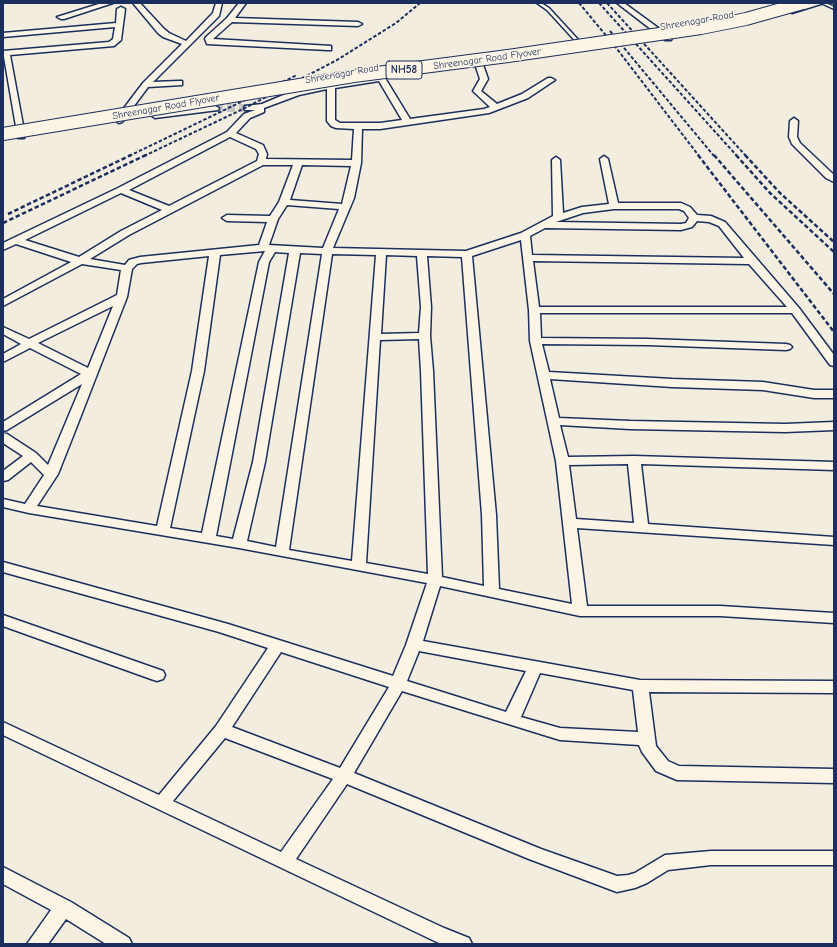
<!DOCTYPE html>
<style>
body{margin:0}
#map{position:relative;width:837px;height:947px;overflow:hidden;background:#f3ede0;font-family:"Comic Neue",sans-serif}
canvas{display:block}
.frame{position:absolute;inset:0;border:4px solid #1b2f5e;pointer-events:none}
</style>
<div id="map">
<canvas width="837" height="947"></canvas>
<div class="frame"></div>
</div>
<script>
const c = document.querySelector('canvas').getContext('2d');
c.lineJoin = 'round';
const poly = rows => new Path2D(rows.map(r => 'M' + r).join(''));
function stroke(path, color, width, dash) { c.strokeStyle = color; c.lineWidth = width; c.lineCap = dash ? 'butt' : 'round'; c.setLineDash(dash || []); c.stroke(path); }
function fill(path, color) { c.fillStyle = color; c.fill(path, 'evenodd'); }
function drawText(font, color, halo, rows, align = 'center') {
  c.font = font + ' "Comic Neue",sans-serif'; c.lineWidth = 3; c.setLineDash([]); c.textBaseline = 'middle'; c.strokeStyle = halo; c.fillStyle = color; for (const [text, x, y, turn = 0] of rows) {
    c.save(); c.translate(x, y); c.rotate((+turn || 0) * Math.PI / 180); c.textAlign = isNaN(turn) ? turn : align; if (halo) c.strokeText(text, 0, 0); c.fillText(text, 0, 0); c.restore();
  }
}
stroke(poly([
 [215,108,248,108]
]), '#c8c7c6', 8, [8, 4]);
const service = poly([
 [537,3,541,3,549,8,582,44,582,46,580,46,547,10,537,3],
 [821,3,826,3,834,7,834,9,821,3]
]);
const minor = poly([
 [102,3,113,3,64,19,61,19,57,17,102,3],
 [133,3,140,3,164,29,169,33,186,41,213,13,216,3,222,3,219,16,153,82,179,81,182,81,182,85,148,87,122,122,119,123,115,120,143,83,182,44,163,37,158,33,133,3],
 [239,3,246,3,235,18,358,22,362,24,358,26,232,22,213,39,331,46,331,50,328,50,207,44,205,39,206,37,227,18,239,3],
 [617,3,624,3,672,38,671,40,665,40,617,3],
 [813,3,824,3,792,13,788,11,813,3],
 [121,7,125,9,121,40,114,46,10,55,25,136,24,138,18,138,3,51,109,42,113,39,115,27,3,37,3,33,116,23,117,9,121,7],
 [476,62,482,62,488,79,481,91,497,104,522,94,548,78,551,78,555,80,528,98,489,113,380,129,362,129,361,163,354,198,333,248,466,251,521,233,553,216,552,160,556,157,560,160,563,213,582,207,609,204,600,159,604,156,608,159,618,203,681,203,690,207,697,215,711,216,725,222,799,308,834,355,834,366,830,365,792,313,540,313,541,338,648,339,786,344,790,345,792,347,790,349,786,350,648,345,542,344,549,372,672,379,763,382,814,390,834,390,834,398,814,398,763,390,672,387,550,379,559,418,630,421,785,424,834,422,834,430,785,432,630,429,560,425,568,457,634,456,834,462,834,470,641,464,648,524,834,537,834,545,577,528,587,606,720,606,834,613,834,623,720,616,580,616,440,586,423,641,640,680,834,681,834,693,649,692,656,746,668,761,679,766,834,769,834,783,677,780,656,771,642,752,639,745,560,740,402,691,354,773,541,849,617,876,628,875,635,873,665,855,711,851,834,851,834,865,711,865,668,870,647,883,635,888,617,892,529,859,347,784,296,859,444,928,469,938,472,944,441,944,3,735,3,722,159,795,216,726,268,648,219,632,3,572,3,562,228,624,393,676,406,645,427,583,239,548,29,513,3,507,3,499,25,504,44,475,31,462,8,480,3,481,3,471,23,456,3,443,3,433,7,434,36,453,48,465,82,384,7,430,3,431,3,422,81,374,30,348,3,362,3,354,21,344,3,334,3,327,29,339,117,295,121,270,82,264,3,306,3,299,71,262,16,244,3,250,3,243,118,188,227,132,244,114,255,110,245,110,244,108,245,106,262,104,293,91,381,76,385,78,410,119,484,109,490,107,473,91,480,79,475,64,476,62],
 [379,81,402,120,380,123,340,123,335,120,335,88,379,81],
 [327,89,327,121,331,126,336,128,354,129,352,160,266,159,267,154,263,145,236,133,250,118,264,112,264,108,299,95,327,89],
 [230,137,256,149,259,154,257,161,169,206,129,190,230,137],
 [263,165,293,165,279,202,270,216,227,215,222,218,227,221,267,222,259,245,140,257,129,260,125,265,90,259,129,235,263,165],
 [302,165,351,166,342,204,290,200,302,165],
 [121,193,162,210,121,231,79,257,25,240,121,193],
 [287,205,339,209,323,248,269,245,278,219,287,205],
 [614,209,679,209,684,211,689,218,686,223,681,224,556,222,583,213,614,209],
 [697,221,709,222,719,226,744,258,532,255,530,236,545,228,681,230,692,227,697,221],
 [521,240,529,310,530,341,556,461,572,604,499,589,496,515,472,256,521,240],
 [265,251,259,262,202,533,170,528,204,371,220,255,265,251],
 [275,252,289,253,253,462,233,539,216,536,269,262,275,252],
 [300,253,322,254,276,547,247,541,265,462,300,253],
 [332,254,376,255,352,561,289,550,332,254],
 [386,255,417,256,421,307,419,333,381,334,386,255],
 [209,256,192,371,157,526,37,506,58,474,75,431,127,297,132,269,137,264,141,263,209,256],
 [427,256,462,257,482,515,484,586,442,577,433,371,430,336,431,307,427,256],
 [533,261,749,264,787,307,539,307,533,261],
 [113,306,88,368,38,343,113,306],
 [419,339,421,371,428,574,366,563,380,340,419,339],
 [628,464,634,523,576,519,569,465,628,464],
 [419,651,526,671,506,712,407,681,419,651],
 [281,652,389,687,340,768,232,727,281,652],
 [540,673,633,690,638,732,560,728,521,717,540,673],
 [225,738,333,779,281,852,173,801,225,738],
 [215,106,219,108,218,110,155,118,151,115,155,112,215,106],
 [794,118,798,121,797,137,800,143,834,175,834,182,826,178,792,144,789,137,790,121,794,118],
 [3,615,163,671,165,675,163,679,157,681,151,679,3,626,3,615],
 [3,867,71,902,129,938,132,944,106,944,66,919,48,944,27,944,51,910,3,884,3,867]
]);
stroke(service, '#1b2f5e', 3);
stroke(minor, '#1b2f5e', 3);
fill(service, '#fcf5e5');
fill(minor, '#fcf5e5');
stroke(poly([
 [579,3,614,45,699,156],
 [599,3,737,156],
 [607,3,746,156],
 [610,31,714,156],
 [129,156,297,75],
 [144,156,243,109,337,60,396,23,420,3]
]), '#1b2f5e', 2, [3.5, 2]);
stroke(poly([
 [698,155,834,332],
 [714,155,834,294],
 [736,155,770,193,834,252],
 [745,155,780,193,834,242],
 [8,214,131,155],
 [3,223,146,155]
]), '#1b2f5e', 2.5, [4.5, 2.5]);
const trunkBridge = poly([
 [3,134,354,76,508,56,701,28,746,19,803,3]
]);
stroke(trunkBridge, '#1b2f5e', 14, []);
stroke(trunkBridge, '#fcf5e5', 12);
drawText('10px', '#1b2f5e', '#fcf5e5', [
 ["Shreenagar Road",697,21,-10],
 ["Shreenagar Road Flyover",487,59,-8],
 ["Shreenagar Road",342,74,-10],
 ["Shreenagar Road Flyover",166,107,-10]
]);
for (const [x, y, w] of [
 [404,70,36]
]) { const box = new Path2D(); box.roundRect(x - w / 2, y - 9, w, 18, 3); c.fillStyle = '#fcf5e5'; c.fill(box); stroke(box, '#1b2f5e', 1); }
drawText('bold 11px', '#1b2f5e', null, [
 ["NH58",404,70]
]);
</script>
